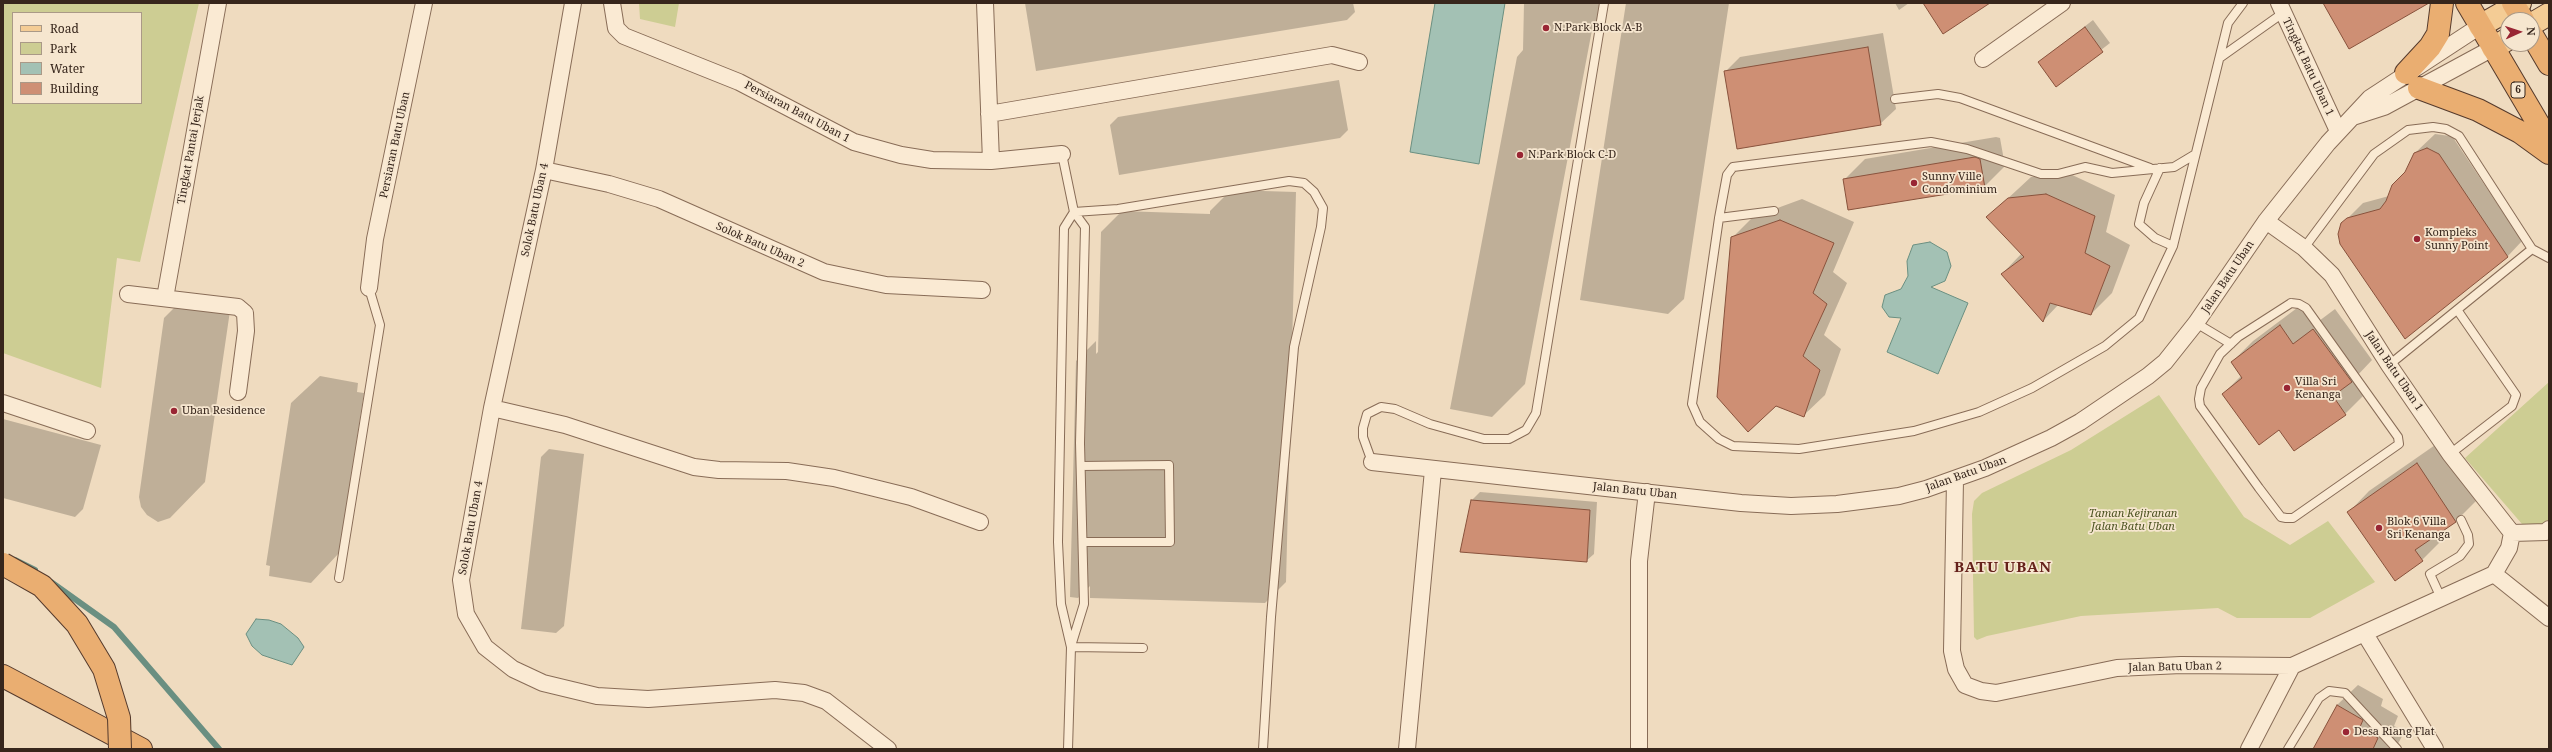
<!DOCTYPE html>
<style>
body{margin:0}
#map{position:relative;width:2552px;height:752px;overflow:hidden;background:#efdbbf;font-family:"Noto Serif",serif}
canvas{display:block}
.frame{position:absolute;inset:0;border:4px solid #37261c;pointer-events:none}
.legend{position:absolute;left:12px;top:12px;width:130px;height:92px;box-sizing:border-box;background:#f6e6cf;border:1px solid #aa9987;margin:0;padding:5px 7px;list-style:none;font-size:12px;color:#37261c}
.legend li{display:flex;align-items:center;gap:8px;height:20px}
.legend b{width:20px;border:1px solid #aa9987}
.north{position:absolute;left:2500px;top:12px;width:40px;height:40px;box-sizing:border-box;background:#f6e6cf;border:1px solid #aa9987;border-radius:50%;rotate:87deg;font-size:11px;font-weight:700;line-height:16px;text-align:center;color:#37261c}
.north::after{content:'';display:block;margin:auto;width:14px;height:18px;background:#992634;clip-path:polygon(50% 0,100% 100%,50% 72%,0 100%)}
</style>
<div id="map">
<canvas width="2552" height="752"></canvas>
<div class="frame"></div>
<ul class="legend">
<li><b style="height:5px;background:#f4cc95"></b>Road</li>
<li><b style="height:11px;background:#cdcd93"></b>Park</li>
<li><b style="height:11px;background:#a3c1b4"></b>Water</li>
<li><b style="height:11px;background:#ce8f74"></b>Building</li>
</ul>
<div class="north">N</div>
</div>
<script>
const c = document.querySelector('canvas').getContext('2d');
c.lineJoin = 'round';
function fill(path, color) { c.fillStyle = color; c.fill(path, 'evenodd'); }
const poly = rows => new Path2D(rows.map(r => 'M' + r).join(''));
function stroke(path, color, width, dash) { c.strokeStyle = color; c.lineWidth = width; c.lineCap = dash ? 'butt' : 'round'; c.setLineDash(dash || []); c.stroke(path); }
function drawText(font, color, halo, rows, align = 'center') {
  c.font = font + ' "Noto Serif",serif'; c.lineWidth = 3.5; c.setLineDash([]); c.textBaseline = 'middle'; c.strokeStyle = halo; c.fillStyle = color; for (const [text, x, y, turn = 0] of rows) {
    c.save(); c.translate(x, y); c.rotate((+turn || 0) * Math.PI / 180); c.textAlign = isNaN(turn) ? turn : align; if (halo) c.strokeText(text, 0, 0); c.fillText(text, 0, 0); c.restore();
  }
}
fill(poly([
 [3,3,199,3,140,262,117,258,101,388,3,353],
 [13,13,141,13,141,103,13,103],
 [639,3,679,3,675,27,640,19],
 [2549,382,2549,519,2537,528,2522,524,2465,458],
 [2159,395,2244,517,2290,545,2328,521,2375,582,2310,618,2237,618,2218,608,2081,616,1987,636,1977,640,1974,637,1972,514,1974,501,1982,493,2071,450]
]), '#cdcd93');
const water = poly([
 [1435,3,1505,3,1479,164,1410,152,1435,3],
 [1930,242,1947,252,1951,266,1945,281,1931,287,1968,303,1938,374,1887,352,1901,318,1889,317,1882,307,1885,295,1901,289,1908,276,1907,261,1913,245,1930,242],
 [256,619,269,620,281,624,298,638,304,647,292,665,262,655,252,646,246,634,256,619]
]);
fill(water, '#a3c1b4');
stroke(water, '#6a8f81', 1);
fill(poly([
 [1025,3,1353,3,1355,12,1347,20,1036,71],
 [1524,3,1602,3,1602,20,1592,30,1525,384,1492,417,1450,409,1517,57,1523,50],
 [1626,3,1729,3,1684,299,1668,314,1580,300],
 [1895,3,1909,3,1899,10],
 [2093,20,2110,43,2056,85,2039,62],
 [1883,33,1896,109,1880,124,1725,72,1740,57],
 [1339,80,1348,130,1340,138,1119,175,1110,125,1118,117],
 [2435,134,2450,136,2454,139,2522,241,2507,257,2342,224,2363,203,2389,196,2407,172,2415,153],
 [1996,137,2000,138,2005,166,1984,187,1844,180,1865,159],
 [2068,173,2115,195,2106,232,2130,245,2112,293,2091,314,2059,304,2043,321,2002,274,2022,253,1991,214,2031,177],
 [1231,190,1296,192,1286,582,1265,603,1090,598,1090,586,1078,598,1070,597,1076,361,1096,341,1096,354,1098,352,1101,232,1122,211,1210,214,1210,211],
 [1802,199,1854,222,1833,272,1847,283,1824,335,1841,349,1825,395,1804,415,1732,238,1753,217],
 [185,297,231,304,205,482,170,518,158,522,147,515,141,507,139,497,164,318],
 [2301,305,2315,324,2335,309,2372,360,2355,378,2366,393,2345,414,2294,450,2279,429,2223,394,2242,375,2232,362,2253,341],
 [320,376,358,383,357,392,364,393,339,553,311,583,269,576,270,566,266,565,291,403],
 [3,419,101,445,83,509,75,517,3,498],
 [2438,443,2476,501,2455,522,2439,533,2443,539,2422,560,2349,512,2369,491],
 [549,449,584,454,564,626,556,633,521,629,541,457],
 [1480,492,1597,502,1594,554,1586,561,1472,500],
 [2358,685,2383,699,2381,706,2398,716,2394,726,2405,731,2395,749,2314,749,2337,705]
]), '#0003');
stroke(poly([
 [15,560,35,570],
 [51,582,114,627,219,749]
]), '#6a8f81', 6);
const building = poly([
 [1923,3,1990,3,1943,34,1923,3],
 [2323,3,2429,3,2349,49,2323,3],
 [2085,27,2103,52,2056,87,2038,62,2085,27],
 [1868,47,1881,125,1737,149,1724,71,1868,47],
 [2427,148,2439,154,2508,257,2405,339,2340,244,2338,234,2341,223,2347,218,2380,209,2386,201,2392,185,2405,172,2414,153,2427,148],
 [1975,157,1980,159,1985,188,1848,210,1843,179,1975,157],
 [2046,194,2095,216,2085,253,2110,266,2091,315,2050,303,2043,322,2001,274,2024,257,1986,217,2008,198,2046,194],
 [1780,220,1834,243,1813,293,1827,304,1803,356,1820,370,1804,417,1776,406,1748,432,1717,397,1731,237,1780,220],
 [2280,325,2293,344,2313,329,2352,382,2333,396,2346,415,2294,451,2279,430,2259,445,2222,394,2242,378,2231,362,2280,325],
 [2417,463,2456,522,2415,550,2423,561,2395,581,2347,512,2417,463],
 [1471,500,1590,510,1587,562,1460,552,1471,500],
 [2337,705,2363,720,2360,727,2378,738,2373,749,2313,749,2337,705]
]);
fill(building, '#ce8f74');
stroke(building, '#88523c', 1);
const service = poly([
 [2221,57,2283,13],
 [1895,99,1938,94,1960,98,2150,168],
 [1062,154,1074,212,1085,227,1080,443,1084,604,1071,646],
 [2194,155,2174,167,2112,173,2085,167,2058,174,2041,174,1967,149,1931,142,1733,167,1727,175,1719,218,1692,404,1700,422,1719,439,1733,446,1799,449,1914,431,1979,412,2032,388,2105,346,2139,318,2173,246,2228,23,2243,3],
 [2160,168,2144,203,2139,224,2155,238,2173,246],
 [1074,212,1118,209,1289,181,1304,183,1314,192,1323,208,1321,227,1294,347,1271,617,1263,749],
 [1719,218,1774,211],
 [2304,248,2374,154,2408,130,2433,127,2446,129,2459,136,2532,249,2549,258],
 [2291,303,2299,304,2306,308,2398,437,2399,444,2293,518,2286,518,2281,517,2259,488,2200,406,2199,399,2201,388,2220,354,2238,337,2291,303],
 [2196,323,2231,344],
 [2389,365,2532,249],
 [2450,454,2512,406,2516,395,2458,311],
 [1372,462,1363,437,1363,428,1367,414,1381,407,1395,409,1430,424,1484,439,1509,439,1526,430,1536,413,1604,3],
 [1081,466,1169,465,1170,542,1083,542],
 [339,578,380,325,369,288],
 [2441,598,2430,574,2460,556,2469,544,2468,535,2461,520],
 [1071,647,1143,648],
 [1068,749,1071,647,1061,604,1058,542,1064,228,1074,212],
 [2288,749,2319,698,2329,691,2345,693,2397,749]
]);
const minor = poly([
 [573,3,544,170,492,408,461,580,466,614,485,647,513,669,543,683,597,696,648,699,775,690,804,693,826,701,888,749],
 [612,3,616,28,624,36,739,82,854,142,901,155,932,160,991,161,1062,154],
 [985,3,991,161],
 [2279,3,2338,131],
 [1983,59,2062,3],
 [989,114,1332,55,1359,62],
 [2353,117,2384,107,2493,48],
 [544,170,609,184,659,199,824,272,886,285,982,290],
 [2266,221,2304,248,2332,275,2389,365,2450,454,2512,533],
 [369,288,375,239,424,3],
 [128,294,238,307,245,313,246,331,238,392],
 [165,298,218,3],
 [3,403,87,431],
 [492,408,565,425,694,467,719,470,787,471,834,478,911,497,980,522],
 [1372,462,1741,503,1791,506,1837,504,1899,496,1926,489,1985,468,2051,438,2080,422,2148,376,2165,362,2196,323,2266,221,2328,143,2370,98,2480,26],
 [1955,480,1952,651,1956,669,1965,685,1981,691,1996,693,2117,668,2181,665,2292,666,2494,574,2509,548,2512,533],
 [2512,533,2546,532,2549,529],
 [2494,574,2549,618],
 [2365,634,2435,749],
 [1407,749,1433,470],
 [1639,749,1639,561,1647,492],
 [2249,749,2292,666]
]);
const primary = poly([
 [2532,24,2549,14],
 [2480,26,2520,3],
 [2493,48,2508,39]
]);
const trunk = poly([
 [2467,3,2549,142],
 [2513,3,2523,20],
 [2532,35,2549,64],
 [2406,73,2430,47,2438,34,2442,3],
 [2419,88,2478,110,2520,132,2549,153],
 [3,676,141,749]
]);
stroke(service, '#886c57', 10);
stroke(minor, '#886c57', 18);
stroke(primary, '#553a2c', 24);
stroke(trunk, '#553a2c', 24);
stroke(service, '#faead3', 8);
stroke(minor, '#faead3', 16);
stroke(primary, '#f4cc95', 22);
stroke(trunk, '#eaae71', 22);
const trunkBridge = poly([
 [3,564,42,586,77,624,104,669,119,718,120,749]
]);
stroke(trunkBridge, '#553a2c', 24, []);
stroke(trunkBridge, '#eaae71', 22);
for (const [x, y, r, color] of [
 [1546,28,4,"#992634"],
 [1520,155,4,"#992634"],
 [1914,183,4,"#992634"],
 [2417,239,4,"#992634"],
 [2287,388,4,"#992634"],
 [174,411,4,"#992634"],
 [2379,528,4,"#992634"],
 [2346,732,4,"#992634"]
]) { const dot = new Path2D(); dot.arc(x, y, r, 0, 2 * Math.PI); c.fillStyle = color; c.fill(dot); stroke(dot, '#f6e6cf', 1.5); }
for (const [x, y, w] of [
 [2518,90,14]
]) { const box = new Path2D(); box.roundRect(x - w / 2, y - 8, w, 16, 3); c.fillStyle = '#f6e6cf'; c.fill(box); stroke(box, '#37261c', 1); }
drawText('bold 10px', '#37261c', null, [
 ["6",2518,90]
]);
drawText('11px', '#37261c', '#f6e6cf', [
 ["N.Park Block A-B",1554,28],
 ["N.Park Block C-D",1528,155],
 ["Sunny Ville",1922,177],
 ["Condominium",1922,190],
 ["Kompleks",2425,233],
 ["Sunny Point",2425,246],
 ["Villa Sri",2295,382],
 ["Kenanga",2295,395],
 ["Uban Residence",182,411],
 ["Blok 6 Villa",2387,522],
 ["Sri Kenanga",2387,535],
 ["Desa Riang Flat",2354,732]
], 'left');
drawText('11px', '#37261c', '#f6e6cf', [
 ["Tingkat Batu Uban 1",2308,67,65],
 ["Persiaran Batu Uban 1",797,112,28],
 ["Persiaran Batu Uban",395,145,-78],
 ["Tingkat Pantai Jerjak",191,150,-80],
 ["Solok Batu Uban 4",535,210,-78],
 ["Solok Batu Uban 2",760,245,24],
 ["Jalan Batu Uban",2228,277,-56],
 ["Jalan Batu Uban 1",2394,371,56],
 ["Jalan Batu Uban",1966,474,-20],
 ["Jalan Batu Uban",1635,491,6],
 ["Solok Batu Uban 4",471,528,-80],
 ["Jalan Batu Uban 2",2175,667,-1]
]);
drawText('italic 11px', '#4d5422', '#f6e6cf', [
 ["Taman Kejiranan",2133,514],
 ["Jalan Batu Uban",2133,527]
]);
c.letterSpacing = '1px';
drawText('bold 15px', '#65211a', '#f6e6cf', [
 ["BATU UBAN",2003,568]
]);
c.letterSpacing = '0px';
</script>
